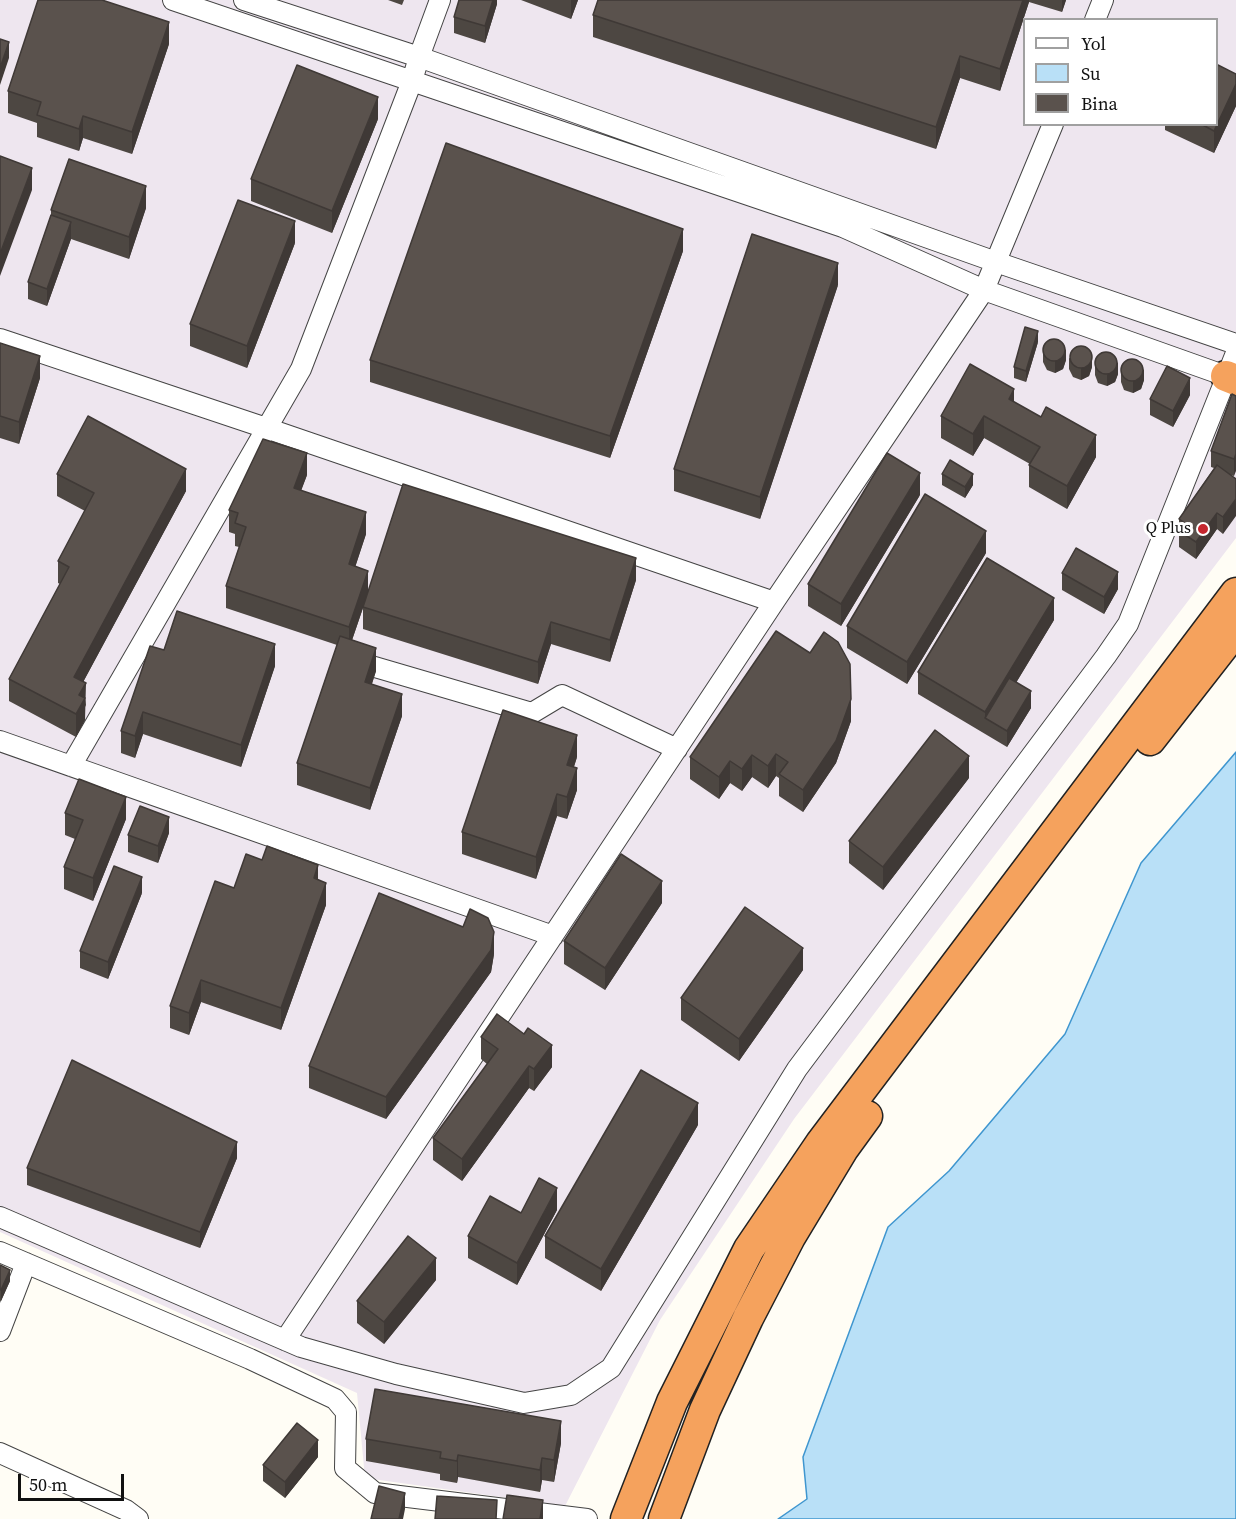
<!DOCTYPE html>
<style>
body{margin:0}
#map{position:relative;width:1236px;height:1519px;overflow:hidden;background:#fffdf5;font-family:"Source Serif 4",serif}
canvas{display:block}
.legend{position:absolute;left:1023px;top:18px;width:195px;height:108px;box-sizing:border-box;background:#fff;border:2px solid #a0a0a0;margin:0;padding:8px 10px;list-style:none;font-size:18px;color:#111}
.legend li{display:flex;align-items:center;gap:12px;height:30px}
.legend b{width:30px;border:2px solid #a0a0a0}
.scale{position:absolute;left:18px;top:1474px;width:106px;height:27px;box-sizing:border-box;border:3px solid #111;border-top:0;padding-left:8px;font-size:18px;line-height:21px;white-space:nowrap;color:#111;-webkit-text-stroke:4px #fff;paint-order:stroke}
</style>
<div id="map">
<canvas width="1236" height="1519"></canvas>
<ul class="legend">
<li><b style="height:8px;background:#fff"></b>Yol</li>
<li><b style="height:16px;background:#b9e0f7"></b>Su</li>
<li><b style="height:16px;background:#5a524d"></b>Bina</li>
</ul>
<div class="scale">50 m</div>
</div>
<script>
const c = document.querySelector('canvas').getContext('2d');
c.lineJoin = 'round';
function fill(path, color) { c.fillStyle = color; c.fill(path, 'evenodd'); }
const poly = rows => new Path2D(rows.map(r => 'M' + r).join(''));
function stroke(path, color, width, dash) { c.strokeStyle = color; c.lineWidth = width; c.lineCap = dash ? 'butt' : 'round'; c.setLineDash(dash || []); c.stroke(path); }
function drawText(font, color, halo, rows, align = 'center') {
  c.font = font + ' "Source Serif 4",serif'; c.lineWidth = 6; c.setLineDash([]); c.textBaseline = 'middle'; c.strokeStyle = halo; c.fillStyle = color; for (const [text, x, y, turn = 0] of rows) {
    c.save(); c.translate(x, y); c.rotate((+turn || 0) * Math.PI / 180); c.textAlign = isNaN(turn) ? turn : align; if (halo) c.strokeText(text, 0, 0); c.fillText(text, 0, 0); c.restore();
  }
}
fill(poly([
 [0,0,1236,0,1236,538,794,1119,660,1320,565,1506,365,1478,357,1393,0,1232],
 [1024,20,1216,20,1216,124,1024,124]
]), '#eee6ef');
const water = poly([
 [1236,752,1236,1519,778,1519,807,1499,803,1457,888,1227,949,1171,1065,1034,1141,863,1236,752]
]);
fill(water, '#b9e0f7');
stroke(water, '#3f96cf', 1.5);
const minor = poly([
 [173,0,843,227,984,290,1226,376],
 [244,0,419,57,996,262,1236,344],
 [1095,20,1103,0],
 [0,339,266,428,774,602],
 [368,665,532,713,562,695,677,749],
 [0,741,553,936],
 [71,766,301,369,412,81,419,57,440,0],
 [0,1217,301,1347,396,1374,524,1403,571,1395,611,1368,797,1069,1106,656,1128,624,1236,353],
 [0,1252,250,1359,335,1399,346,1412,345,1468,375,1493,587,1519],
 [0,1331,26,1263],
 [285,1340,774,602,984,290,1053,124],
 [0,1453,126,1510,138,1519]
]);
const highway = poly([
 [1226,376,1236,380],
 [1150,740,1236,630],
 [626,1519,672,1402,749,1249,821,1143,1236,593],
 [664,1519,705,1410,748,1318,790,1237,843,1149,867,1116]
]);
stroke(minor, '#444', 22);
stroke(highway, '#222', 33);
stroke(minor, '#fff', 20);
stroke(highway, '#f5a25d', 30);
fill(poly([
 [388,0,404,0,402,5],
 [497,0,497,4,485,43,454,33,454,17],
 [521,0,578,0,571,19],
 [598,0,1066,0,1062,12,1029,2,1000,91,960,78,936,149,593,37,593,15],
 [169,44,132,154,83,138,79,151,37,137,37,123,8,113,8,91],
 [1236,74,1236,106,1214,153,1165,130,1165,124,1216,124],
 [378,119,332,233,251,201,251,179],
 [146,208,129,259,71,239,47,306,28,299,28,282,51,215,51,210],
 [295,243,247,368,190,346,190,324],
 [683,251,610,458,370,382,370,360],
 [838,285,760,519,674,491,674,469],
 [1038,342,1026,382,1014,378,1014,367],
 [0,343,40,378,19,444,0,438],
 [1043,351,1066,360,1063,369,1055,373,1047,370,1043,362],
 [1069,358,1092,367,1089,376,1081,380,1073,377,1069,369],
 [1095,364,1118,374,1115,382,1107,386,1098,383,1095,375],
 [1121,371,1144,380,1141,389,1133,393,1124,390,1121,382],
 [1190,395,1173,427,1150,415,1150,399],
 [1236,396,1234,476,1230,475,1223,534,1217,529,1196,559,1179,547,1179,519,1214,468,1211,467,1211,451],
 [1014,402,1096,457,1067,509,1029,487,1029,465,1030,464,984,438,973,456,941,438,941,416],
 [57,474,186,491,83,682,86,705,85,707,85,720,76,737,9,701,9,679,60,584,58,583,58,561,85,511,57,496],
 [942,474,973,485,965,498,942,485],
 [307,475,301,490,366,534,355,567,368,591,636,580,610,662,551,644,538,684,363,629,363,608,352,640,376,671,372,684,402,716,370,810,297,785,297,763,337,645,226,608,226,586,239,547,235,546,235,534,229,532,229,510],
 [920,495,841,626,808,606,808,584],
 [986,553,907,684,847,648,847,626],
 [1062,573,1118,589,1104,614,1062,590],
 [1054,620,1016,683,1031,708,1007,747,918,694,918,672],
 [164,650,275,666,241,767,143,734,135,758,121,753,121,731],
 [851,721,836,763,803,812,779,796,779,778,776,776,768,788,752,777,742,791,730,783,719,799,690,779,690,757],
 [577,757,574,767,577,790,567,819,557,816,536,879,462,854,462,832],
 [969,778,883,890,849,863,849,841],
 [65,813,126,819,93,901,64,889,64,867,75,839,65,835],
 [169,833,158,863,128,852,128,835],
 [318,880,326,905,281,1030,201,1002,189,1035,170,1028,170,1006,234,888],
 [142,893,108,979,80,968,80,951],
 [662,903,605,990,564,964,564,941],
 [494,954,491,972,386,1119,309,1088,309,1066],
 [803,970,739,1061,681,1020,681,998],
 [481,1037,552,1067,534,1091,529,1088,462,1181,433,1160,433,1138,487,1064,481,1059],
 [698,1125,601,1291,545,1258,545,1236],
 [237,1158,200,1248,27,1185,27,1168],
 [557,1210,517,1285,468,1258,468,1236],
 [0,1265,10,1281,1,1301,0,1300],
 [436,1280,384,1344,357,1323,357,1301],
 [366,1439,561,1443,554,1482,542,1480,540,1492,458,1477,457,1483,440,1480,440,1474,366,1461],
 [318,1457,285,1498,263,1481,263,1465]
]), '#4d4742');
fill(poly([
 [493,0,497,0,497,4,485,43,485,26],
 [571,0,578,0,571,19],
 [1023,0,1029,0,1029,2,1000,91,1000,69],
 [1062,0,1066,0,1062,12],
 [169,22,169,44,132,154,132,132],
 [9,42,9,58,0,85,0,68],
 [960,56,960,78,936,149,936,127],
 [1236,84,1236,106,1214,153,1214,131],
 [378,97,378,119,332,233,332,211],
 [83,116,83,138,79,151,79,129],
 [32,168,32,190,0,276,0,254],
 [146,186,146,208,129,259,129,237],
 [295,221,295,243,247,368,247,346],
 [71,222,71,239,47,306,47,289],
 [683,229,683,251,610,458,610,436],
 [838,263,838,285,760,519,760,497],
 [1038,331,1038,342,1026,382,1026,371],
 [1066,349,1066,360,1063,369,1055,373,1055,361],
 [40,356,40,378,19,444,19,422],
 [1092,356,1092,367,1089,376,1081,380,1081,368],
 [1118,362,1118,374,1115,382,1107,386,1107,375],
 [1144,369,1144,380,1141,389,1133,393,1133,381],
 [1190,378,1190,395,1173,427,1173,411],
 [1014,389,1014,411,1009,399],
 [984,416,984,438,973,456,973,434],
 [1096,435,1096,457,1067,509,1067,486],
 [307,453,307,475,294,510,294,488],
 [1236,454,1236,471,1234,476,1234,459],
 [186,469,186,491,74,699,74,677],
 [920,473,920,495,841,626,841,604],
 [973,474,973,485,965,498,965,487],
 [1236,499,1236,516,1223,534,1223,517],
 [366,512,366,534,349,586,349,564],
 [1217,513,1217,529,1196,559,1196,542],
 [986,531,986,553,907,684,907,662],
 [636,558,636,580,610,662,610,640],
 [368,571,368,593,349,649,349,627],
 [1118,572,1118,589,1104,614,1104,597],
 [1054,598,1054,620,992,722,985,718,985,734,985,712],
 [551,622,551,644,538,684,538,662],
 [275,644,275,666,241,767,241,745],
 [376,648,376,671,365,704,365,682],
 [86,683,85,720,76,737,76,714,79,695],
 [1031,691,1031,708,1007,747,1007,731],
 [402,694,402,716,370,810,370,788],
 [851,699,851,721,836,763,803,812,803,790],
 [143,712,143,734,135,758,135,736],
 [577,735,577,757,567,787,567,765],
 [776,754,776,776,768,788,768,766],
 [752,755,752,777,742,791,742,769],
 [969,756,969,778,883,890,883,867],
 [730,761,730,783,719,799,719,777],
 [577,768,577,790,567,819,567,797],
 [557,794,557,816,536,879,536,857],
 [126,797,126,819,93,901,93,878],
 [169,817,169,833,158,863,158,846],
 [318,865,318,887,314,878],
 [142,877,142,893,108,979,108,962],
 [662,881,662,903,605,990,605,968],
 [326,883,326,905,281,1030,281,1008],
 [494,932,494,954,491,972,386,1119,386,1097],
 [803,948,803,970,739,1061,739,1039],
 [201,980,201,1002,189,1035,189,1013],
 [552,1045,552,1067,534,1091,534,1069],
 [529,1066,529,1088,462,1181,462,1159],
 [698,1103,698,1125,601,1291,601,1269],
 [237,1142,237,1158,200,1248,200,1232],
 [557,1188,557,1210,517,1285,517,1263],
 [436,1258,436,1280,384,1344,384,1322],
 [10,1270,10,1281,1,1301,1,1290],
 [561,1421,561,1443,554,1482,554,1460],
 [318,1440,318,1457,285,1498,285,1482],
 [458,1455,458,1477,457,1483,457,1461],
 [542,1458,542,1480,540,1492,540,1470],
 [405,1493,405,1509,403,1519,399,1519],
 [543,1500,543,1519,540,1519]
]), '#3f3936');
const building = poly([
 [38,0,102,0,169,22,132,132,83,116,79,129,37,115,41,102,8,91,38,0],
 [459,0,493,0,485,26,454,17,459,0],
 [598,0,1023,0,1000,69,960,56,936,127,593,15,598,0],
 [0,39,9,42,0,68,0,39],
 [1216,64,1236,74,1236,84,1214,131,1201,124,1216,124,1216,64],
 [297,65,378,97,332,211,251,179,297,65],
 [446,143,683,229,610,436,370,360,446,143],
 [0,156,32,168,0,254,0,156],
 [69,159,146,186,129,237,51,210,69,159],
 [238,200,295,221,247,346,190,324,238,200],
 [51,215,71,222,47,289,28,282,51,215],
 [752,234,838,263,760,497,674,469,752,234],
 [1025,327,1038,331,1026,371,1014,367,1025,327],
 '1043 350a11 11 0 1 1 22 0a11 11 0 1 1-22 0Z',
 [0,343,40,356,19,422,0,416,0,343],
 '1070 357a11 11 0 1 1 22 0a11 11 0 1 1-22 0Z',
 '1095 363a11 11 0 1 1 22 0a11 11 0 1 1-22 0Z',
 '1121 370a11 11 0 1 1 22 0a11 11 0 1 1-22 0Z',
 [970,364,1014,389,1009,399,1041,417,1046,407,1096,435,1067,486,1029,465,1040,447,984,416,973,434,941,416,970,364],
 [1167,366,1190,378,1173,411,1150,399,1167,366],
 [1232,394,1236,396,1236,454,1234,459,1211,451,1232,394],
 [88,416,186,469,74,677,86,683,79,695,85,698,76,714,9,679,69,567,58,561,94,493,57,474,88,416],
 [263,439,307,453,294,488,366,512,349,564,368,571,349,627,226,586,246,527,235,523,238,513,229,510,263,439],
 [887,453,920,473,841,604,808,584,887,453],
 [950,460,973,474,965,487,942,474,950,460],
 [1217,465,1236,479,1236,499,1223,517,1217,513,1196,542,1179,531,1185,523,1179,519,1217,465],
 [403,484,636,558,610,640,551,622,538,662,363,607,403,484],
 [925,494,986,531,907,662,847,626,925,494],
 [1076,548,1118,572,1104,597,1062,573,1076,548],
 [987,558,1054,598,985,712,918,672,987,558],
 [177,611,275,644,241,745,143,712,135,736,121,731,150,646,164,650,177,611],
 [776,631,810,653,824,632,838,642,850,664,851,699,836,741,803,790,779,774,788,762,776,754,768,766,752,755,742,769,730,761,719,777,690,757,776,631],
 [340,636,376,648,365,682,402,694,370,788,297,763,340,636],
 [1009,678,1031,691,1007,731,985,718,1009,678],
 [503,710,577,735,567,765,577,768,567,797,557,794,536,857,462,832,503,710],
 [935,730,969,756,883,867,849,841,935,730],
 [79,779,126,797,93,878,64,867,83,820,65,813,79,779],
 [140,806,169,817,158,846,128,835,140,806],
 [267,846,318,865,314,878,326,883,281,1008,201,980,189,1013,170,1006,215,881,234,888,246,854,262,860,267,846],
 [621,854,662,881,605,968,564,941,621,854],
 [114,866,142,877,108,962,80,951,114,866],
 [379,893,463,927,470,909,488,918,494,932,491,950,386,1097,309,1066,379,893],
 [745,907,803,948,739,1039,681,998,745,907],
 [497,1014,524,1034,528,1028,552,1045,534,1069,529,1066,462,1159,433,1138,498,1049,481,1037,497,1014],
 [72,1060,237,1142,200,1232,27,1168,72,1060],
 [641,1070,698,1103,601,1269,545,1236,641,1070],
 [539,1178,557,1188,517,1263,468,1236,490,1196,521,1213,539,1178],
 [408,1236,436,1258,384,1322,357,1301,408,1236],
 [0,1265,10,1270,1,1290,0,1289,0,1265],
 [375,1389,561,1421,554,1460,542,1458,540,1470,458,1455,457,1461,440,1458,441,1452,366,1439,375,1389],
 [297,1423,318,1440,285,1482,263,1465,297,1423],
 [379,1486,405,1493,399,1519,371,1519,379,1486],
 [507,1495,543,1500,540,1519,503,1519,507,1495],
 [437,1496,497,1500,496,1519,435,1519,437,1496]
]);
fill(building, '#5a524d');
stroke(building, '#3f3936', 1.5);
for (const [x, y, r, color] of [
 [1203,529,6,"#c4262e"]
]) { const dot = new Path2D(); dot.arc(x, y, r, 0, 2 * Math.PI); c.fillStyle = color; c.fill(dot); stroke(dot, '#fff', 2); }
drawText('16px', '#111', '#fff', [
 ["Q Plus",1191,529]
], 'right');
</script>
